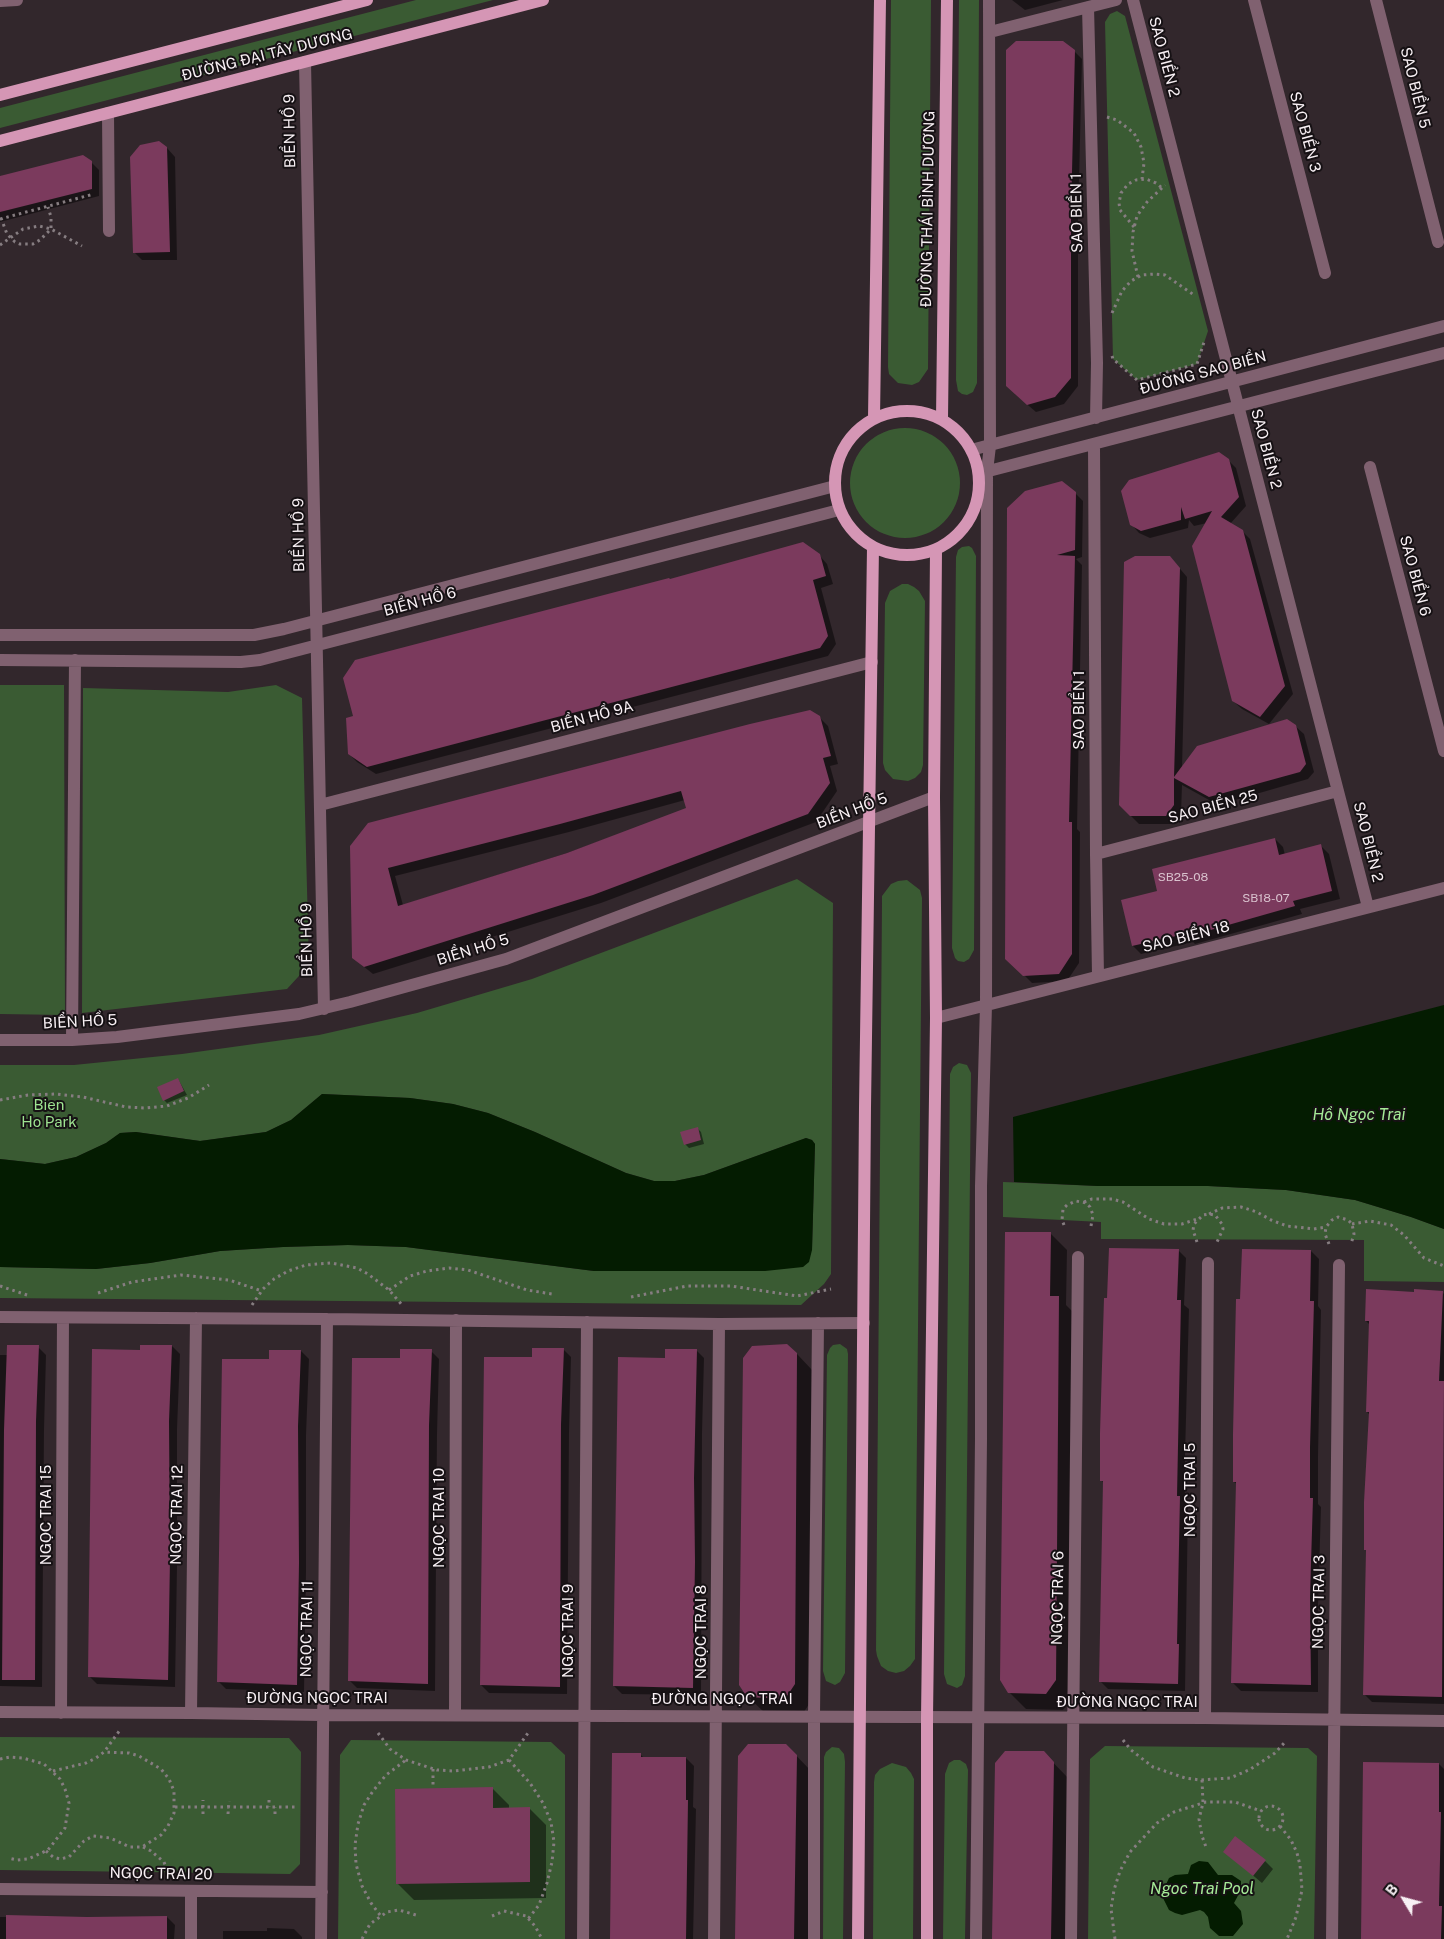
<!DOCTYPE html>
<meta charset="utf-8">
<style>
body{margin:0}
#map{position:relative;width:1444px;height:1939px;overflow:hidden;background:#32272c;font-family:"Public Sans",sans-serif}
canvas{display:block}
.north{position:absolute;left:1379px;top:1874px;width:50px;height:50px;-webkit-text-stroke:4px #161114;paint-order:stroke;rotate:307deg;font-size:14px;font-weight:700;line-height:20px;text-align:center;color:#f8f0f4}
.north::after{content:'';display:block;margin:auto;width:18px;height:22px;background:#f8f0f4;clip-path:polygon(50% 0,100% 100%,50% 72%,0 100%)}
</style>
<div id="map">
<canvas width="1444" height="1939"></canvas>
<div class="north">B</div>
</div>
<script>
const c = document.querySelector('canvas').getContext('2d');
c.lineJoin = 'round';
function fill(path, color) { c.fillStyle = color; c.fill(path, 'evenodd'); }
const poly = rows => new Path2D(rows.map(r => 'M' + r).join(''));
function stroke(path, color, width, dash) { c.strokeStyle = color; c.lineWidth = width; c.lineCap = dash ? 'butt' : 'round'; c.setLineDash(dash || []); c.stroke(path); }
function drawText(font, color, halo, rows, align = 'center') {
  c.font = font + ' "Public Sans",sans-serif'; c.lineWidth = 4; c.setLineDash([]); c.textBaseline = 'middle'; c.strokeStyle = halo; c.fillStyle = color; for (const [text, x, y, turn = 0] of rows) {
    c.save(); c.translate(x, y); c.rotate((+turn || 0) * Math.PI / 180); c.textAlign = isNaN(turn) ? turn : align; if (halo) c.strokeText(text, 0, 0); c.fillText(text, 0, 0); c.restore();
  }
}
fill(poly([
 [416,0,493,0,0,128,0,108],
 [891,0,931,0,928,369,919,382,912,385,898,383,889,374,888,367],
 [959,0,979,0,977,383,973,392,967,395,962,394,958,391,956,380],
 [1117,11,1125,16,1208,331,1197,364,1137,380,1113,359,1105,22,1110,14],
 '850 483a55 55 0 1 1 110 0a55 55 0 1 1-110 0Z',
 [969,546,972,548,976,556,974,950,969,959,964,962,958,961,955,958,952,948,956,557,958,550,962,547],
 [902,584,908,584,914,587,919,591,925,601,923,765,921,772,915,778,908,781,893,779,885,770,883,763,885,603,890,591],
 [0,685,64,685,65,1015,0,1014],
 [276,685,302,698,309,965,287,989,82,1013,83,688,228,692],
 [797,879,833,903,831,1274,824,1284,801,1305,0,1298,0,1267,96,1269,150,1263,220,1251,283,1247,348,1245,406,1247,594,1271,681,1271,812,1250,815,1144,812,1140,806,1138,704,1175,675,1181,654,1181,626,1173,535,1132,488,1113,453,1104,410,1098,322,1094,291,1120,266,1132,200,1141,136,1132,120,1133,106,1143,76,1157,45,1164,0,1159,0,1065,74,1065,182,1054,319,1035,417,1013,532,979],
 [907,880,920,890,922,898,915,1650,915,1659,910,1666,904,1671,896,1673,888,1671,881,1666,877,1656,876,1650,882,903,882,896,891,884,898,881],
 [959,1063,967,1065,971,1073,965,1676,962,1685,957,1688,947,1684,944,1674,950,1074,953,1067],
 [1003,1182,1098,1186,1208,1186,1286,1190,1355,1200,1411,1217,1444,1229,1444,1282,1364,1281,1364,1240,1101,1239,1101,1222,1003,1217],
 [840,1344,847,1349,848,1354,845,1673,840,1682,835,1685,826,1681,823,1671,827,1355,830,1348,833,1345],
 [0,1737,289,1738,301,1752,300,1864,290,1874,0,1870],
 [351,1740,551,1742,565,1755,565,1939,338,1939,340,1755],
 [1105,1746,1308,1748,1317,1756,1314,1939,1088,1939,1090,1759],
 [832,1747,839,1748,844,1754,845,1762,843,1939,823,1939,824,1757,826,1752],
 [954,1760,960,1760,966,1764,968,1770,965,1939,943,1939,945,1774,949,1763],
 [892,1763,906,1767,911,1773,914,1779,913,1939,873,1939,874,1782,875,1775,880,1769]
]), '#3a5b33');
fill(poly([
 [1444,1005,1444,1229,1411,1217,1355,1200,1286,1190,1208,1186,1098,1186,1014,1182,1013,1117],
 [322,1094,410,1098,453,1104,488,1113,535,1132,626,1173,654,1181,675,1181,704,1175,806,1138,812,1140,815,1144,812,1250,809,1262,803,1267,765,1271,594,1271,406,1247,348,1245,283,1247,220,1251,150,1263,96,1269,0,1267,0,1159,45,1164,76,1157,106,1143,120,1133,136,1132,200,1141,266,1132,291,1120],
 [1199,1861,1208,1862,1218,1875,1232,1875,1241,1881,1241,1890,1234,1903,1241,1911,1243,1924,1233,1936,1219,1936,1210,1928,1208,1917,1204,1912,1200,1910,1182,1915,1175,1913,1169,1910,1163,1898,1163,1891,1169,1878,1175,1875,1188,1874,1191,1865]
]), '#041c01');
fill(poly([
 [1012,0,1063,0,1025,10],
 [1074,51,1082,59,1078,220,1078,386,1064,404,1036,412,1015,394],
 [167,148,175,157,177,260,142,260,134,252],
 [91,162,99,170,99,196,0,222,0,177],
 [1228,460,1236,468,1246,506,1230,524,1242,531,1250,539,1293,694,1269,724,1242,709,1233,701,1207,523,1194,526,1189,520,1188,528,1150,538,1139,533,1131,524],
 [1026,492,1075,493,1083,501,1082,557,1076,559,1082,565,1077,829,1080,832,1079,963,1067,981,1032,983,1007,958],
 [819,555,827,564,833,584,821,588,836,644,828,656,376,774,357,762,349,754,355,717],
 [1170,557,1187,577,1182,768,1295,726,1304,734,1314,772,1308,779,1218,805,1182,785,1181,814,1174,824,1139,824,1120,805],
 [819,717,828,726,838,764,830,766,837,791,816,822,601,903,373,974,353,958,351,847],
 [685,800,688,809,567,853,403,905,395,876,569,832],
 [1275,839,1283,847,1285,855,1321,846,1329,854,1340,899,1300,909,1302,914,1195,944,1193,942,1141,954,1133,946,1122,901,1159,892],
 [178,1079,187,1095,167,1103,164,1100],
 [697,1128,701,1132,704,1144,689,1148,685,1144],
 [1051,1234,1067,1250,1066,1305,1075,1314,1072,1696,1063,1710,1026,1709,1009,1692],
 [1178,1250,1186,1258,1184,1305,1189,1309,1185,1455,1185,1503,1188,1506,1185,1691,1108,1689,1100,1681,1104,1483,1102,1481],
 [1311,1251,1319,1259,1318,1306,1321,1310,1318,1456,1318,1504,1321,1507,1318,1605,1318,1692,1241,1691,1233,1683,1237,1484,1234,1482,1241,1300],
 [1442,1292,1444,1294,1444,1704,1372,1702,1364,1694,1370,1415,1367,1412,1370,1325,1366,1321,1415,1293],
 [172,1346,180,1354,177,1429,177,1567,175,1687,97,1684,89,1676,141,1351],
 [38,1347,46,1355,44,1430,42,1687,0,1686,0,1355,8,1355],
 [563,1349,571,1357,569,1432,567,1694,489,1693,481,1685,533,1358],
 [696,1350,704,1358,702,1433,701,1695,622,1694,614,1686,666,1359],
 [301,1351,309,1359,306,1435,306,1572,304,1692,226,1689,218,1681,270,1360],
 [431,1351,439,1359,437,1434,435,1691,357,1688,349,1680,401,1359],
 [797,1354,813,1371,811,1701,802,1715,765,1713,748,1697],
 [786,1745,813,1773,810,1939,736,1939],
 [1043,1752,1070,1780,1068,1939,994,1939],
 [640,1754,644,1758,686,1758,694,1766,693,1807,696,1809,693,1939,612,1939],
 [1439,1764,1444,1769,1444,1939,1362,1939],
 [492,1788,509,1805,509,1809,529,1808,546,1825,546,1898,414,1900,397,1883],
 [1225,1852,1265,1861,1273,1869,1262,1883],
 [0,1917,167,1917,175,1925,174,1939,0,1939],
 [267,1928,294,1929,302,1937,302,1939,223,1939,223,1931,267,1931]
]), '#0007');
fill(poly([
 [1016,41,1063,41,1075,50,1071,212,1071,378,1055,397,1027,405,1006,386,1006,50],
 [159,141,167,147,170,252,133,253,130,157,140,145],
 [83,155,92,161,92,189,0,212,0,176],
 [1219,452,1229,459,1239,497,1221,517,1243,530,1285,686,1260,717,1232,701,1192,546,1212,511,1185,519,1181,507,1181,520,1141,531,1130,525,1121,491,1129,480],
 [1062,481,1076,492,1075,550,1057,555,1075,556,1069,822,1072,822,1072,954,1059,974,1023,976,1005,959,1007,508,1025,491],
 [803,542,820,554,826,576,813,580,828,636,820,648,367,767,348,754,346,718,353,716,343,678,355,660,669,578,670,579],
 [1135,556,1170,556,1180,568,1174,777,1197,746,1287,719,1296,725,1306,764,1300,772,1209,797,1174,778,1174,805,1166,816,1130,816,1119,805,1124,562],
 [810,710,820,716,831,756,823,758,830,783,808,814,593,895,364,967,352,958,350,846,368,823,750,724],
 [681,791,686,808,567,853,398,906,388,868,560,824],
 [1275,838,1279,855,1321,844,1332,891,1293,901,1295,906,1186,937,1185,934,1132,946,1121,900,1157,891,1152,869],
 [178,1078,184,1091,163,1101,157,1087],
 [698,1127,701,1140,684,1145,680,1132],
 [1005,1232,1051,1232,1050,1296,1059,1296,1056,1680,1046,1694,1008,1693,1000,1680],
 [1109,1248,1179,1249,1177,1300,1181,1300,1178,1446,1177,1496,1180,1496,1177,1644,1179,1644,1178,1684,1099,1682,1103,1481,1100,1481,1100,1433,1104,1298,1107,1298],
 [1242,1249,1311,1250,1310,1301,1314,1301,1310,1447,1310,1498,1313,1498,1310,1596,1311,1685,1231,1683,1236,1482,1233,1482,1233,1434,1236,1299,1240,1299],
 [1366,1289,1414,1292,1414,1289,1443,1291,1439,1381,1444,1381,1442,1697,1363,1695,1366,1550,1364,1550,1364,1502,1369,1412,1366,1412,1369,1321,1365,1321],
 [787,1344,797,1353,795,1684,785,1699,747,1697,739,1685,743,1358,752,1346],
 [7,1345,39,1345,36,1421,35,1680,2,1680,4,1430],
 [140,1345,172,1345,169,1421,170,1558,168,1680,88,1677,92,1349,140,1350],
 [532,1348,564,1348,561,1424,560,1687,480,1685,484,1357,532,1357],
 [400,1349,432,1349,429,1425,428,1684,348,1681,352,1358,400,1358],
 [665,1349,697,1349,694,1478,695,1562,693,1688,613,1686,618,1357,665,1358],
 [269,1350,301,1350,298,1426,299,1563,297,1685,217,1682,222,1359,269,1359],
 [748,1744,786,1744,797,1755,794,1939,735,1939,738,1756],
 [1005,1751,1044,1751,1054,1762,1051,1939,992,1939,995,1763],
 [612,1753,641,1753,641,1757,686,1757,686,1800,688,1800,686,1939,610,1939],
 [1363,1762,1439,1763,1439,1812,1441,1812,1439,1906,1442,1906,1441,1939,1361,1939],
 [493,1787,493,1808,530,1807,530,1882,396,1884,395,1789],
 [1235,1836,1266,1860,1253,1876,1223,1852],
 [6,1915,87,1917,167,1916,167,1939,6,1939]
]), '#7b3a5d');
stroke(poly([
 [1107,117,1117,120,1134,133,1141,147,1144,163,1142,179],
 [1,218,7,234,15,242,20,244,33,244,40,240,51,229,51,217,48,207],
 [0,219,94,194],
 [1134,227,1120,210,1119,203,1121,193,1128,184,1136,180,1146,179,1156,183,1162,188],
 [0,245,23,229,39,226,51,229,82,246],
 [1138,277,1132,251,1133,232,1137,216,1147,202,1165,185],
 [1112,313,1122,291,1131,281,1142,275,1155,274,1165,275,1194,295],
 [1112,356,1113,359,1137,380,1197,364,1205,339],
 [0,1100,28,1095,56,1094,83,1097,126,1107,146,1108,167,1106,188,1098,209,1085],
 [1084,1202,1092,1199,1112,1199,1123,1202,1149,1219,1164,1224,1182,1224,1197,1219],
 [1209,1214,1222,1208,1241,1207,1257,1212,1271,1220,1287,1226,1314,1229,1326,1227],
 [1352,1224,1370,1221,1391,1225,1404,1235,1424,1258,1444,1266],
 [1064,1225,1062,1220,1063,1209,1067,1205,1076,1201,1086,1203,1090,1207,1093,1215,1091,1226],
 [1197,1242,1193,1230,1194,1224,1203,1215,1209,1214,1215,1215,1222,1224,1223,1229,1217,1242],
 [1329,1244,1325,1234,1326,1227,1332,1220,1338,1217,1348,1220,1352,1224,1354,1234,1351,1244],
 [0,1286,30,1296],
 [389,1290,410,1276,427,1271,449,1268,468,1270,527,1290,552,1294],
 [98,1293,132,1282,181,1275,229,1280,262,1291],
 [631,1297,687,1286,731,1286,797,1296,831,1289],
 [252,1305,263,1289,274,1279,288,1271,306,1265,331,1263,357,1268,368,1274,389,1290,403,1306],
 [378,1733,390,1749,406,1760,437,1770,454,1771,489,1767,509,1760,528,1733],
 [1123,1740,1131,1750,1153,1767,1185,1778,1200,1780,1230,1778,1249,1770,1275,1753,1286,1741],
 [0,1759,10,1757,23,1758,44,1764,60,1779,65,1789,69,1803,65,1828,48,1850,28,1859,17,1860,8,1858],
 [509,1760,530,1783,543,1803,551,1822,554,1842,552,1862,547,1883,539,1905,528,1919],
 [433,1769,433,1788],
 [53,1771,86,1763,96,1758,104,1752,120,1730],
 [1202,1780,1203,1803,1199,1819,1202,1836,1206,1847],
 [269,1800,269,1807],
 '1259 1818a12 12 0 1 1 24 0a12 12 0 1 1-24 0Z',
 [175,1807,297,1807],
 [203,1814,203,1800],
 [228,1814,229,1801],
 [275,1814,275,1807],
 [1280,1826,1291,1840,1297,1853,1300,1865,1302,1890,1296,1917,1287,1939],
 [143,1847,151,1851,164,1862,169,1876],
 [46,1851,53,1857,60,1859,69,1857,84,1841,93,1836,110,1838,130,1847,142,1847,161,1835,168,1826,174,1813,174,1791,169,1779,161,1769,139,1756,129,1753,104,1752],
 [380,1915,371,1903,362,1886,356,1864,355,1845,358,1824,364,1805,373,1791,386,1775,406,1760],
 [492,1916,504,1911,526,1916,535,1926,542,1939],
 [362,1939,370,1924,387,1912,399,1910,416,1915],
 [1115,1939,1111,1909,1114,1890,1120,1871,1130,1852,1157,1823,1174,1812,1206,1802,1235,1802,1261,1811]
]), '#867d81', 3, [2.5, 4]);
stroke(poly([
 [1133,0,1368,907],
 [1254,0,1325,273],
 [1376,0,1438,242],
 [0,1,17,0],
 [1088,7,1097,363,1096,418],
 [990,32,1116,0],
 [305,62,324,1009],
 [108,113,109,231],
 [1094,444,1096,854,1098,976],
 [971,450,1444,326],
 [1370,467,1444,751],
 [981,473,1444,353],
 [0,635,254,635,284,629,835,486],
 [0,660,241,662,260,660,839,510],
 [320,805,872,662],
 [1096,854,1338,791],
 [936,1018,1444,888],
 [0,1040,72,1040,117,1037,299,1014,350,1002,506,959,934,797],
 [72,1040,75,660],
 [0,1317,327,1319,719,1324,864,1323],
 [0,1712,191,1713,322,1715,1205,1718,1444,1721],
 [61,1713,63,1318],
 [191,1713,196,1318],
 [455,1715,456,1320],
 [1205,1718,1208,1263],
 [0,1889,322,1892],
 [191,1939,191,1891],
 [321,1939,327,1319],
 [583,1939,587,1322],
 [714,1939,719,1324],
 [814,1939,814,1716,818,1323],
 [976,1939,981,1438,981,1186,986,1005,987,471,990,446,989,0],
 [1071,1939,1078,1257],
 [1332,1939,1339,1265]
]), '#806170', 12);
stroke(poly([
 [0,95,367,0],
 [0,141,543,0],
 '835 483a72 72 0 1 1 144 0a72 72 0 1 1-144 0Z',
 [874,418,880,0],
 [942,419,947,0],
 [858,1939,865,1107,873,547],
 [927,1939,927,1717,936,1018,934,797,936,550]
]), '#d596b5', 12);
drawText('12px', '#d9c2ce', null, [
 ["SB25-08",1183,877],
 ["SB18-07",1266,898]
]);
drawText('15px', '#f8f0f4', '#161114', [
 ["ĐƯỜNG ĐẠI TÂY DƯƠNG",267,55,-14],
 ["SAO BIỂN 2",1164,57,75],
 ["SAO BIỂN 5",1415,88,76],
 ["BIỂN HỒ 9",290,131,-91],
 ["SAO BIỂN 3",1305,132,75],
 ["ĐƯỜNG THÁI BÌNH DƯƠNG",928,209,-89],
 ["SAO BIỂN 1",1077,213,-91],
 ["ĐƯỜNG SAO BIỂN",1203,373,-15],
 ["SAO BIỂN 2",1266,449,75],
 ["BIỂN HỒ 9",299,535,-91],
 ["SAO BIỂN 6",1415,576,75],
 ["BIỂN HỒ 6",420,602,-15],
 ["SAO BIỂN 1",1079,710,-90],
 ["BIỂN HỒ 9A",592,717,-15],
 ["SAO BIỂN 25",1213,807,-15],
 ["BIỂN HỒ 5",852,811,-21],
 ["SAO BIỂN 2",1368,842,76],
 ["SAO BIỂN 18",1186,937,-14],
 ["BIỂN HỒ 9",307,940,-91],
 ["BIỂN HỒ 5",473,950,-17],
 ["BIỂN HỒ 5",80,1022,-3],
 ["NGỌC TRAI 5",1190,1490,-90],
 ["NGỌC TRAI 15",46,1515,-90],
 ["NGỌC TRAI 12",177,1515,-89],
 ["NGỌC TRAI 10",439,1518,-90],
 ["NGỌC TRAI 6",1058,1598,-89],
 ["NGỌC TRAI 3",1319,1602,-89],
 ["NGỌC TRAI 11",307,1629,-89],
 ["NGỌC TRAI 9",568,1631,-90],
 ["NGỌC TRAI 8",701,1632,-90],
 ["ĐƯỜNG NGỌC TRAI",317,1698],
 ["ĐƯỜNG NGỌC TRAI",722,1699],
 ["ĐƯỜNG NGỌC TRAI",1127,1702],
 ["NGỌC TRAI 20",161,1874,1]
]);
drawText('15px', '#9de290', '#161114', [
 ["Bien",49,1105],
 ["Ho Park",49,1122]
]);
drawText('italic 16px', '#a5ea97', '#161114', [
 ["Hồ Ngọc Trai",1359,1115],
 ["Ngoc Trai Pool",1202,1889]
]);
</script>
